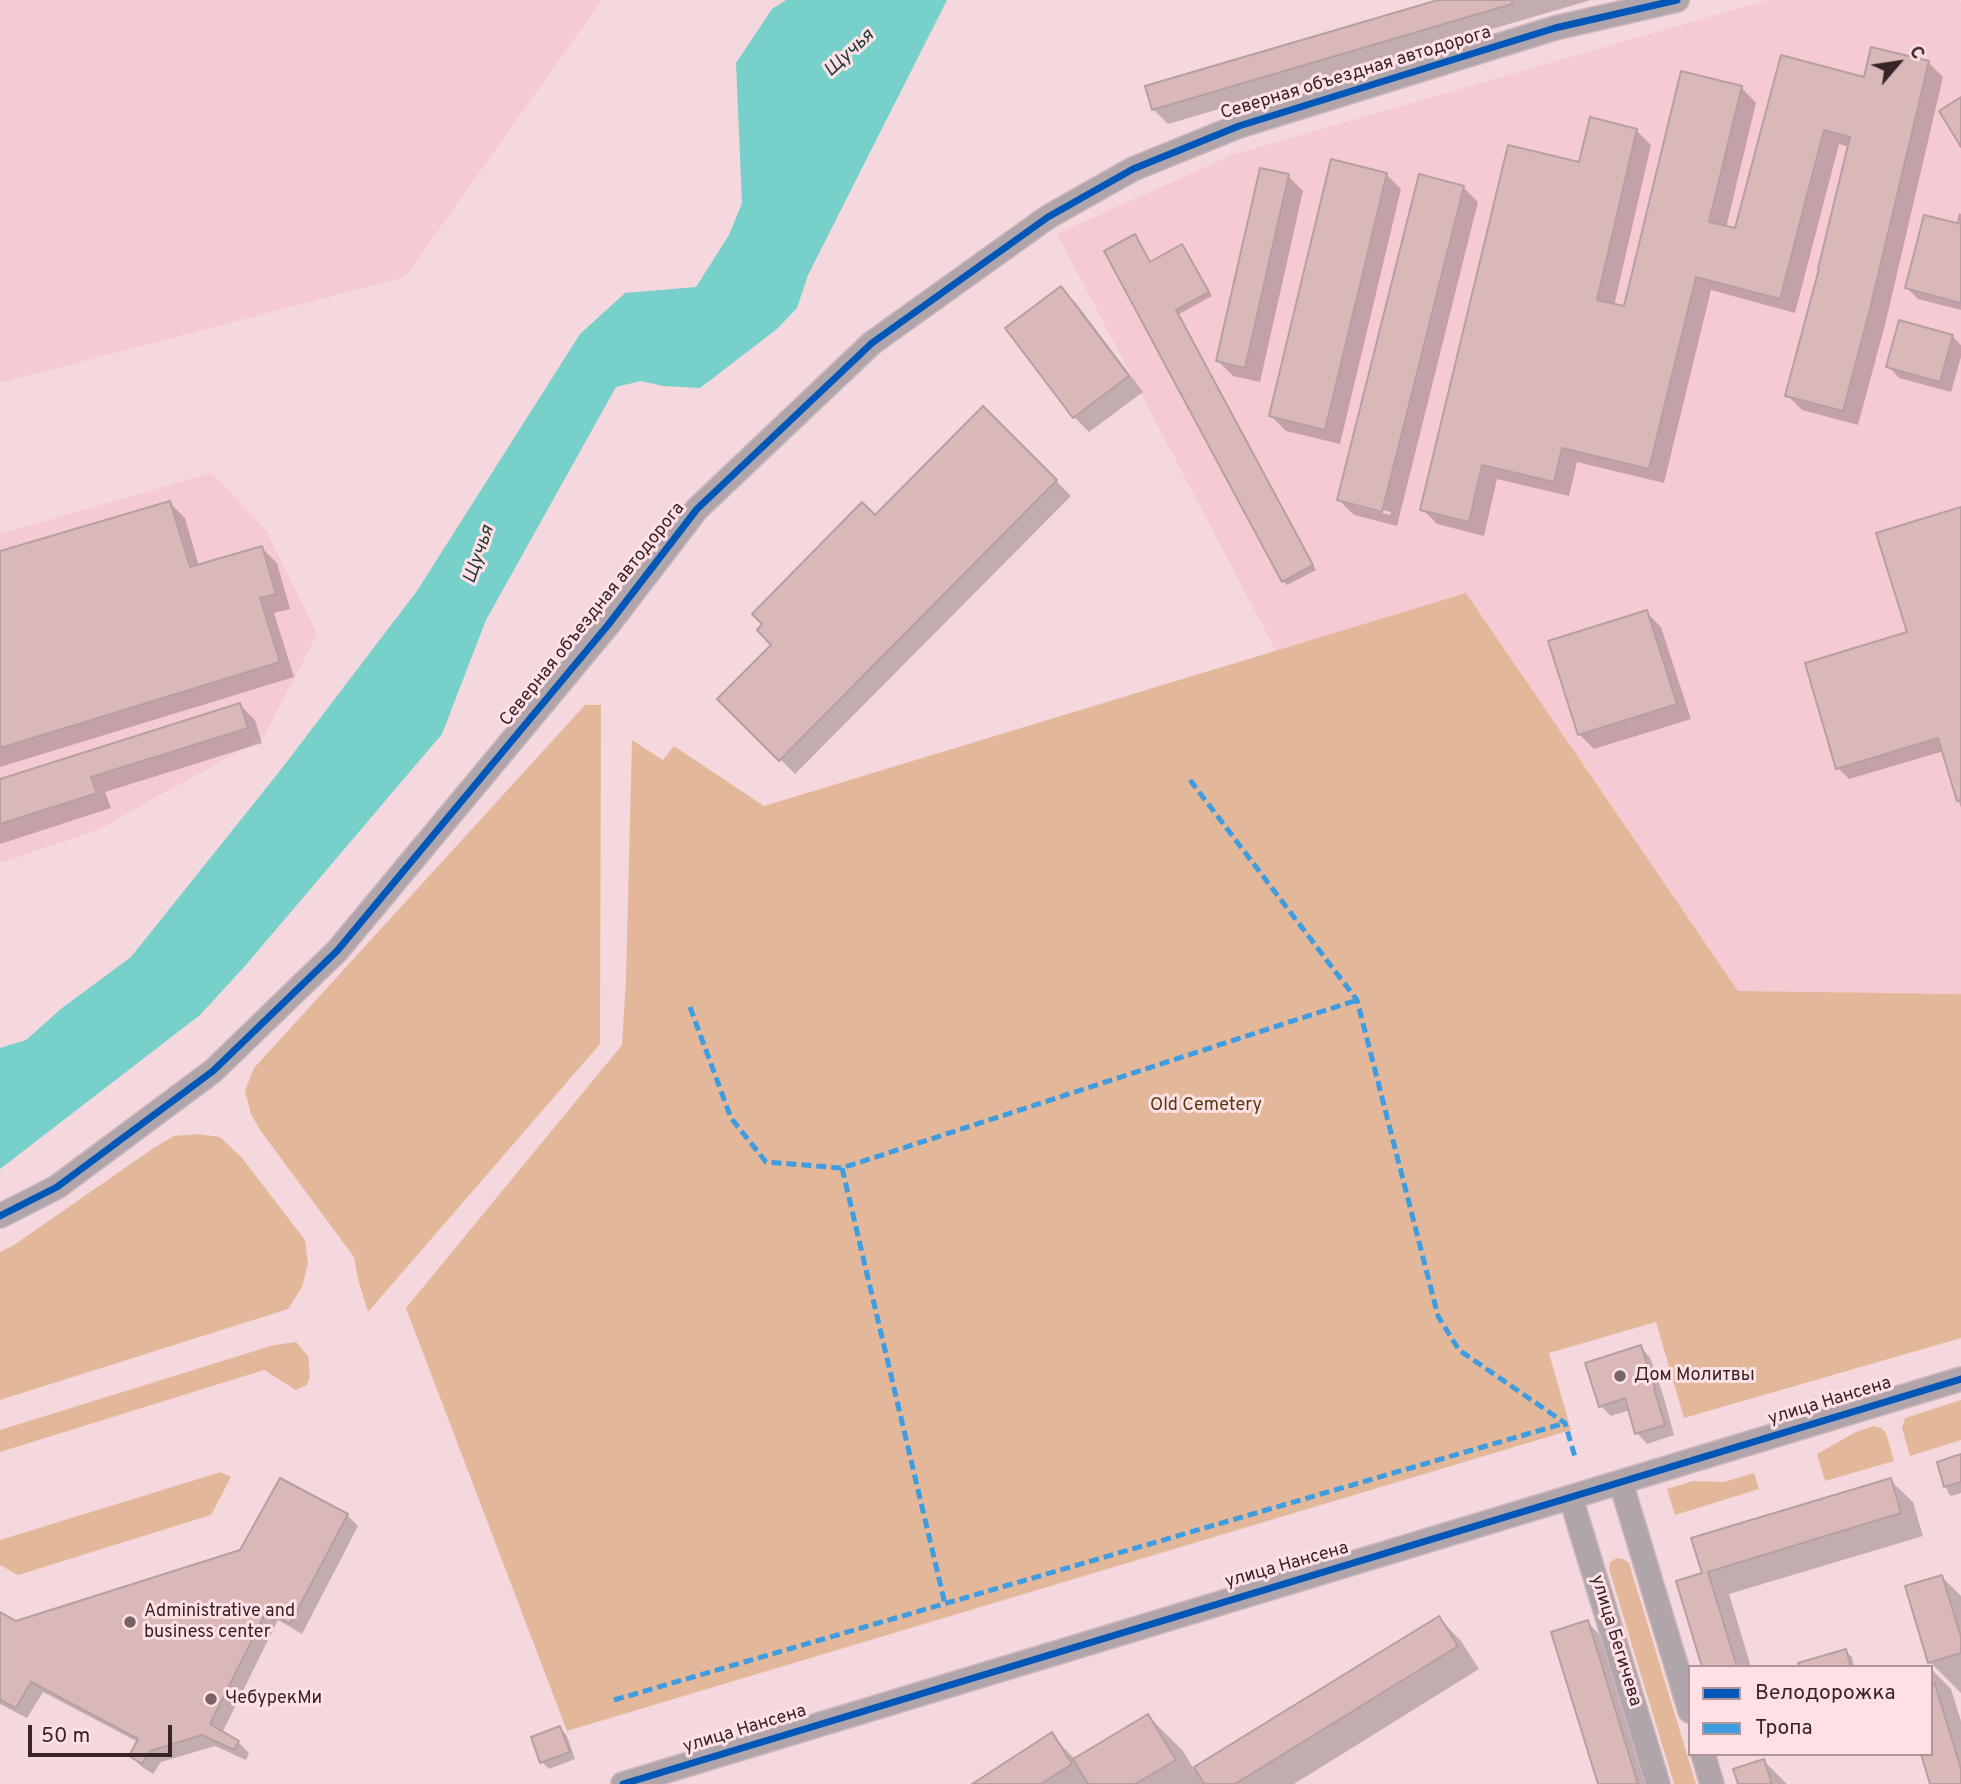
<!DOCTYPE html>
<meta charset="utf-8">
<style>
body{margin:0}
#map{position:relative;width:1961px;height:1784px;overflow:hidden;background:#f4d8dd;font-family:Overpass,sans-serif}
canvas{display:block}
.legend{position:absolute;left:1688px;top:1665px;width:245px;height:91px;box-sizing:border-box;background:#ffe1e5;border:2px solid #af9599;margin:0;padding:9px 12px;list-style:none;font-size:21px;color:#362427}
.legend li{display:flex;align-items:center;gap:14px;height:35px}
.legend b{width:35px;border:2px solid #af9599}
.north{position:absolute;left:1863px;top:28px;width:70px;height:70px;-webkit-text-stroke:5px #ffe1e5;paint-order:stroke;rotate:61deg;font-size:19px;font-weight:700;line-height:28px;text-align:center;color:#362427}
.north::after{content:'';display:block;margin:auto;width:24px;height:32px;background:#362427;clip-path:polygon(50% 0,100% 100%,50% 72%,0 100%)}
.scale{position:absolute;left:28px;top:1725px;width:144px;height:32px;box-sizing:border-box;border:4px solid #362427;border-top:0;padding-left:9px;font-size:21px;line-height:24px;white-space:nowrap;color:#362427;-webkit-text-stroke:5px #ffe1e5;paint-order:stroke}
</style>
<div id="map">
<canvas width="1961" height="1784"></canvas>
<ul class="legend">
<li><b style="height:9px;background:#0057b8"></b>Велодорожка</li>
<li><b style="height:9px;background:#3e9ce0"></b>Тропа</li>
</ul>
<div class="north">С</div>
<div class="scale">50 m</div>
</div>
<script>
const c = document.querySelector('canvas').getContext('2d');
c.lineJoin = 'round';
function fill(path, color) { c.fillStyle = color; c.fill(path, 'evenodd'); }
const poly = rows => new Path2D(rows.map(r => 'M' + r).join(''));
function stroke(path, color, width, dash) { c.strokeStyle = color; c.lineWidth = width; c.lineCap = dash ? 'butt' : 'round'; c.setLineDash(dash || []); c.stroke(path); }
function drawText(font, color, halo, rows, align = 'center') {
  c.font = font + ' Overpass,sans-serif'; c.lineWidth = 6; c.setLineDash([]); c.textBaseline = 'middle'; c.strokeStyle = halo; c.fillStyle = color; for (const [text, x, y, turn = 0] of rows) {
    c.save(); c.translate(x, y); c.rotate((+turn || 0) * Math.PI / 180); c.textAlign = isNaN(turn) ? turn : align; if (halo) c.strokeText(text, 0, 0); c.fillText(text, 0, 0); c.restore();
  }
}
fill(poly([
 [0,0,602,0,405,277,0,383],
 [1767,0,1958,0,1961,2,1961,994,1957,995,1738,991,1466,593,1276,651,1057,234,1232,155],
 [211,473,266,530,317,634,264,737,100,829,0,863,0,534]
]), '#f6cad2');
fill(poly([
 [1466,593,1738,991,1961,994,1961,1338,1684,1418,1656,1322,1549,1353,1571,1430,567,1731,406,1308,622,1045,626,979,632,740,663,760,674,746,764,806],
 [585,705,601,705,600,1044,368,1312,358,1279,354,1257,260,1130,251,1114,245,1091,254,1068],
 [198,1134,220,1137,242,1158,305,1240,308,1263,302,1287,288,1309,0,1400,0,1252,14,1245,155,1147,174,1136],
 [296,1342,308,1356,310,1376,307,1385,296,1390,264,1370,0,1452,0,1430,274,1345],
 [1961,1400,1961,1440,1910,1456,1902,1428,1905,1418],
 [1873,1426,1881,1428,1886,1433,1894,1461,1825,1481,1817,1454,1856,1432],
 [221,1472,231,1477,211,1515,18,1575,0,1565,0,1540],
 [1754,1473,1759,1489,1675,1515,1667,1489,1693,1481,1724,1482],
 [1617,1558,1623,1559,1629,1563,1696,1784,1674,1784,1609,1569,1610,1562]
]), '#e3b89a');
fill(poly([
 [786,0,947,0,808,275,797,308,777,329,700,388,663,386,641,381,616,387,486,620,442,734,245,966,200,1015,0,1169,0,1048,26,1040,62,1008,131,957,279,772,417,591,580,334,625,293,696,287,729,235,742,203,736,63,772,9]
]), '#77d0ca');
fill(poly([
 [1444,0,1591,0,1168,124,1153,109],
 [1928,62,1943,77,1885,325,1858,425,1802,410,1787,395,1821,269,1849,147,1839,144,1795,313,1711,290,1664,483,1577,462,1569,496,1497,479,1484,536,1437,524,1422,509,1581,164,1636,130,1651,145,1614,306,1625,309,1741,87,1756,103,1726,228,1736,230,1866,79],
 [1386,174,1401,189,1340,444,1286,431,1271,416],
 [1288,176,1303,191,1260,382,1233,376,1218,361],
 [1463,187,1478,202,1397,526,1354,515,1339,500],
 [1354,503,1391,512,1390,515,1354,506],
 [1959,213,1961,214,1961,310,1918,299,1907,288,1956,225],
 [1135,236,1151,264,1182,246,1212,296,1179,314,1316,570,1287,585,1283,581,1106,251],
 [1061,289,1076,303,1143,392,1089,432,1074,417,1008,329],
 [1952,336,1961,345,1961,357,1951,392,1899,378,1888,366],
 [983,408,1071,496,795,774,720,699,774,645,875,517],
 [170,503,185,518,199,566,262,548,277,563,290,609,274,613,294,677,0,767,0,553],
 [1961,509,1961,808,1944,751,1849,779,1838,768,1909,634],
 [1646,612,1661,627,1691,719,1594,749,1579,734],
 [240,705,255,720,262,743,105,792,111,808,0,844,0,781],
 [1640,1347,1650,1357,1664,1398,1674,1435,1647,1444,1637,1433,1630,1410,1611,1416,1601,1406],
 [1961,1456,1961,1493,1951,1496,1948,1493,1939,1463],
 [1890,1480,1913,1502,1923,1536,1729,1594,1751,1667,1704,1667,1705,1575,1694,1539],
 [347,1515,358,1526,302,1634,278,1620,222,1733,238,1742,249,1753,246,1760,215,1746,161,1762,153,1774,142,1767,131,1756,138,1742,43,1692,27,1718,0,1704,0,1614,16,1622,241,1552],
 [1942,1577,1961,1596,1961,1693,1930,1662],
 [1439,1618,1461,1641,1479,1669,1294,1784,975,1784,1051,1735,1076,1760,1148,1716,1183,1751,1194,1769],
 [1587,1622,1610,1645,1653,1784,1600,1784],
 [1845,1651,1852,1657,1854,1667,1791,1667],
 [1931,1669,1951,1689,1961,1721,1961,1784,1931,1784],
 [560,1728,567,1736,575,1759,549,1769,542,1762],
 [1764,1761,1787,1784,1739,1784]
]), '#0003');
const building = poly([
 [1438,0,1512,0,1512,4,1152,110,1145,86,1438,0],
 [1871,47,1929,61,1870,309,1843,411,1785,396,1819,269,1818,269,1850,137,1824,130,1780,299,1696,277,1649,469,1562,448,1554,482,1482,465,1469,522,1420,510,1508,145,1579,162,1590,117,1637,129,1597,300,1624,306,1681,71,1742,86,1709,222,1735,228,1781,55,1864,77,1871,47],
 [1961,97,1961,147,1939,111,1961,97],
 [1331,159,1387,173,1325,430,1269,416,1331,159],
 [1260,168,1289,174,1245,368,1216,361,1260,168],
 [1419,174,1464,186,1382,512,1337,500,1419,174],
 [1924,215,1961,224,1961,303,1905,288,1924,215],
 [1135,234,1150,262,1182,244,1209,292,1176,310,1313,565,1282,582,1104,251,1135,234],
 [1061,286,1129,376,1073,418,1005,328,1061,286],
 [1899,320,1953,335,1940,382,1886,367,1899,320],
 [983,406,1057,480,779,761,717,699,771,645,757,630,762,624,752,614,862,502,875,515,983,406],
 [170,501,190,567,262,546,276,594,260,598,280,662,0,748,0,551,170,501],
 [1961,507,1961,800,1957,801,1938,738,1836,769,1805,663,1907,632,1876,533,1961,507],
 [1647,610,1677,704,1578,735,1548,641,1647,610],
 [240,703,248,728,91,777,97,793,0,824,0,779,240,703],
 [1641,1345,1655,1388,1654,1389,1665,1425,1635,1434,1625,1398,1599,1407,1585,1363,1641,1345],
 [1961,1454,1961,1482,1944,1487,1937,1462,1961,1454],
 [280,1478,348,1514,290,1624,267,1610,210,1724,239,1741,234,1750,202,1735,150,1751,142,1764,129,1756,138,1739,31,1682,16,1708,0,1700,0,1612,16,1621,240,1550,280,1478],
 [1891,1478,1901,1513,1708,1572,1737,1667,1702,1667,1676,1581,1702,1573,1691,1538,1891,1478],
 [1942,1575,1961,1637,1961,1653,1928,1663,1905,1586,1942,1575],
 [1439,1616,1458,1646,1235,1784,1204,1784,1194,1767,1439,1616],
 [1588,1620,1638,1784,1598,1784,1551,1632,1588,1620],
 [1846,1649,1851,1667,1799,1667,1798,1663,1846,1649],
 [1935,1684,1961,1769,1961,1784,1930,1784,1921,1754,1931,1754,1931,1685,1935,1684],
 [1148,1714,1176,1760,1135,1784,1088,1784,1073,1759,1148,1714],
 [560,1726,570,1752,540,1763,531,1737,560,1726],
 [1052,1732,1072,1764,1041,1784,972,1784,1052,1732],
 [1764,1759,1772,1784,1738,1784,1733,1769,1764,1759]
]);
fill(building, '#dbb8b8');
stroke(building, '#b4a0a1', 2);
const minor = poly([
 [0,1216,57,1187,213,1071,337,951,608,625,697,509,872,343,1048,217,1133,169,1239,126,1555,28,1677,0],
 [1621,1483,1690,1711],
 [1571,1498,1658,1784],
 [1703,1754,1712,1784],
 [623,1784,1961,1379]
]);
stroke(minor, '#ccb6ba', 26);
stroke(minor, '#afa5ab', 23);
stroke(poly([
 [1190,780,1357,1000,1438,1316,1459,1350,1565,1423,1575,1457],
 [690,1007,731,1118,766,1162,842,1168,1357,1000],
 [842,1168,945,1604],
 [614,1700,1565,1423]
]), '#3e9ce0', 5, [10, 5]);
stroke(poly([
 [0,1216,57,1187,213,1071,337,951,608,625,697,509,872,343,1048,217,1133,169,1239,126,1555,28,1677,0],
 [623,1784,1961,1379]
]), '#0057b8', 7);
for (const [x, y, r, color] of [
 [1620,1376,7,"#786367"],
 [130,1622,7,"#786367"],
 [211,1699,7,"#786367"]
]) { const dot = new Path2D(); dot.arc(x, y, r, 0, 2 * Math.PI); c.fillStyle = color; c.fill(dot); stroke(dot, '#ffe1e5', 2.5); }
drawText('18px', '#362427', '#ffe1e5', [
 ["Северная объездная автодорога",1356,74,-17],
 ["Северная объездная автодорога",593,615,-51],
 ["улица Нансена",1830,1402,-17],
 ["улица Нансена",1287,1566,-16],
 ["улица Бегичева",1615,1641,73],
 ["улица Нансена",745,1730,-17]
]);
drawText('18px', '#57370e', '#ffe1e5', [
 ["Old Cemetery",1206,1106]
]);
drawText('18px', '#362427', '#ffe1e5', [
 ["Дом Молитвы",1634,1376],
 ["Administrative and",144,1612],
 ["business center",144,1633],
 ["ЧебурекМи",225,1699]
], 'left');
drawText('italic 19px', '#1e3b38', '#ffe1e5', [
 ["Щучья",850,54,-43],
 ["Щучья",480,555,-71]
]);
</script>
